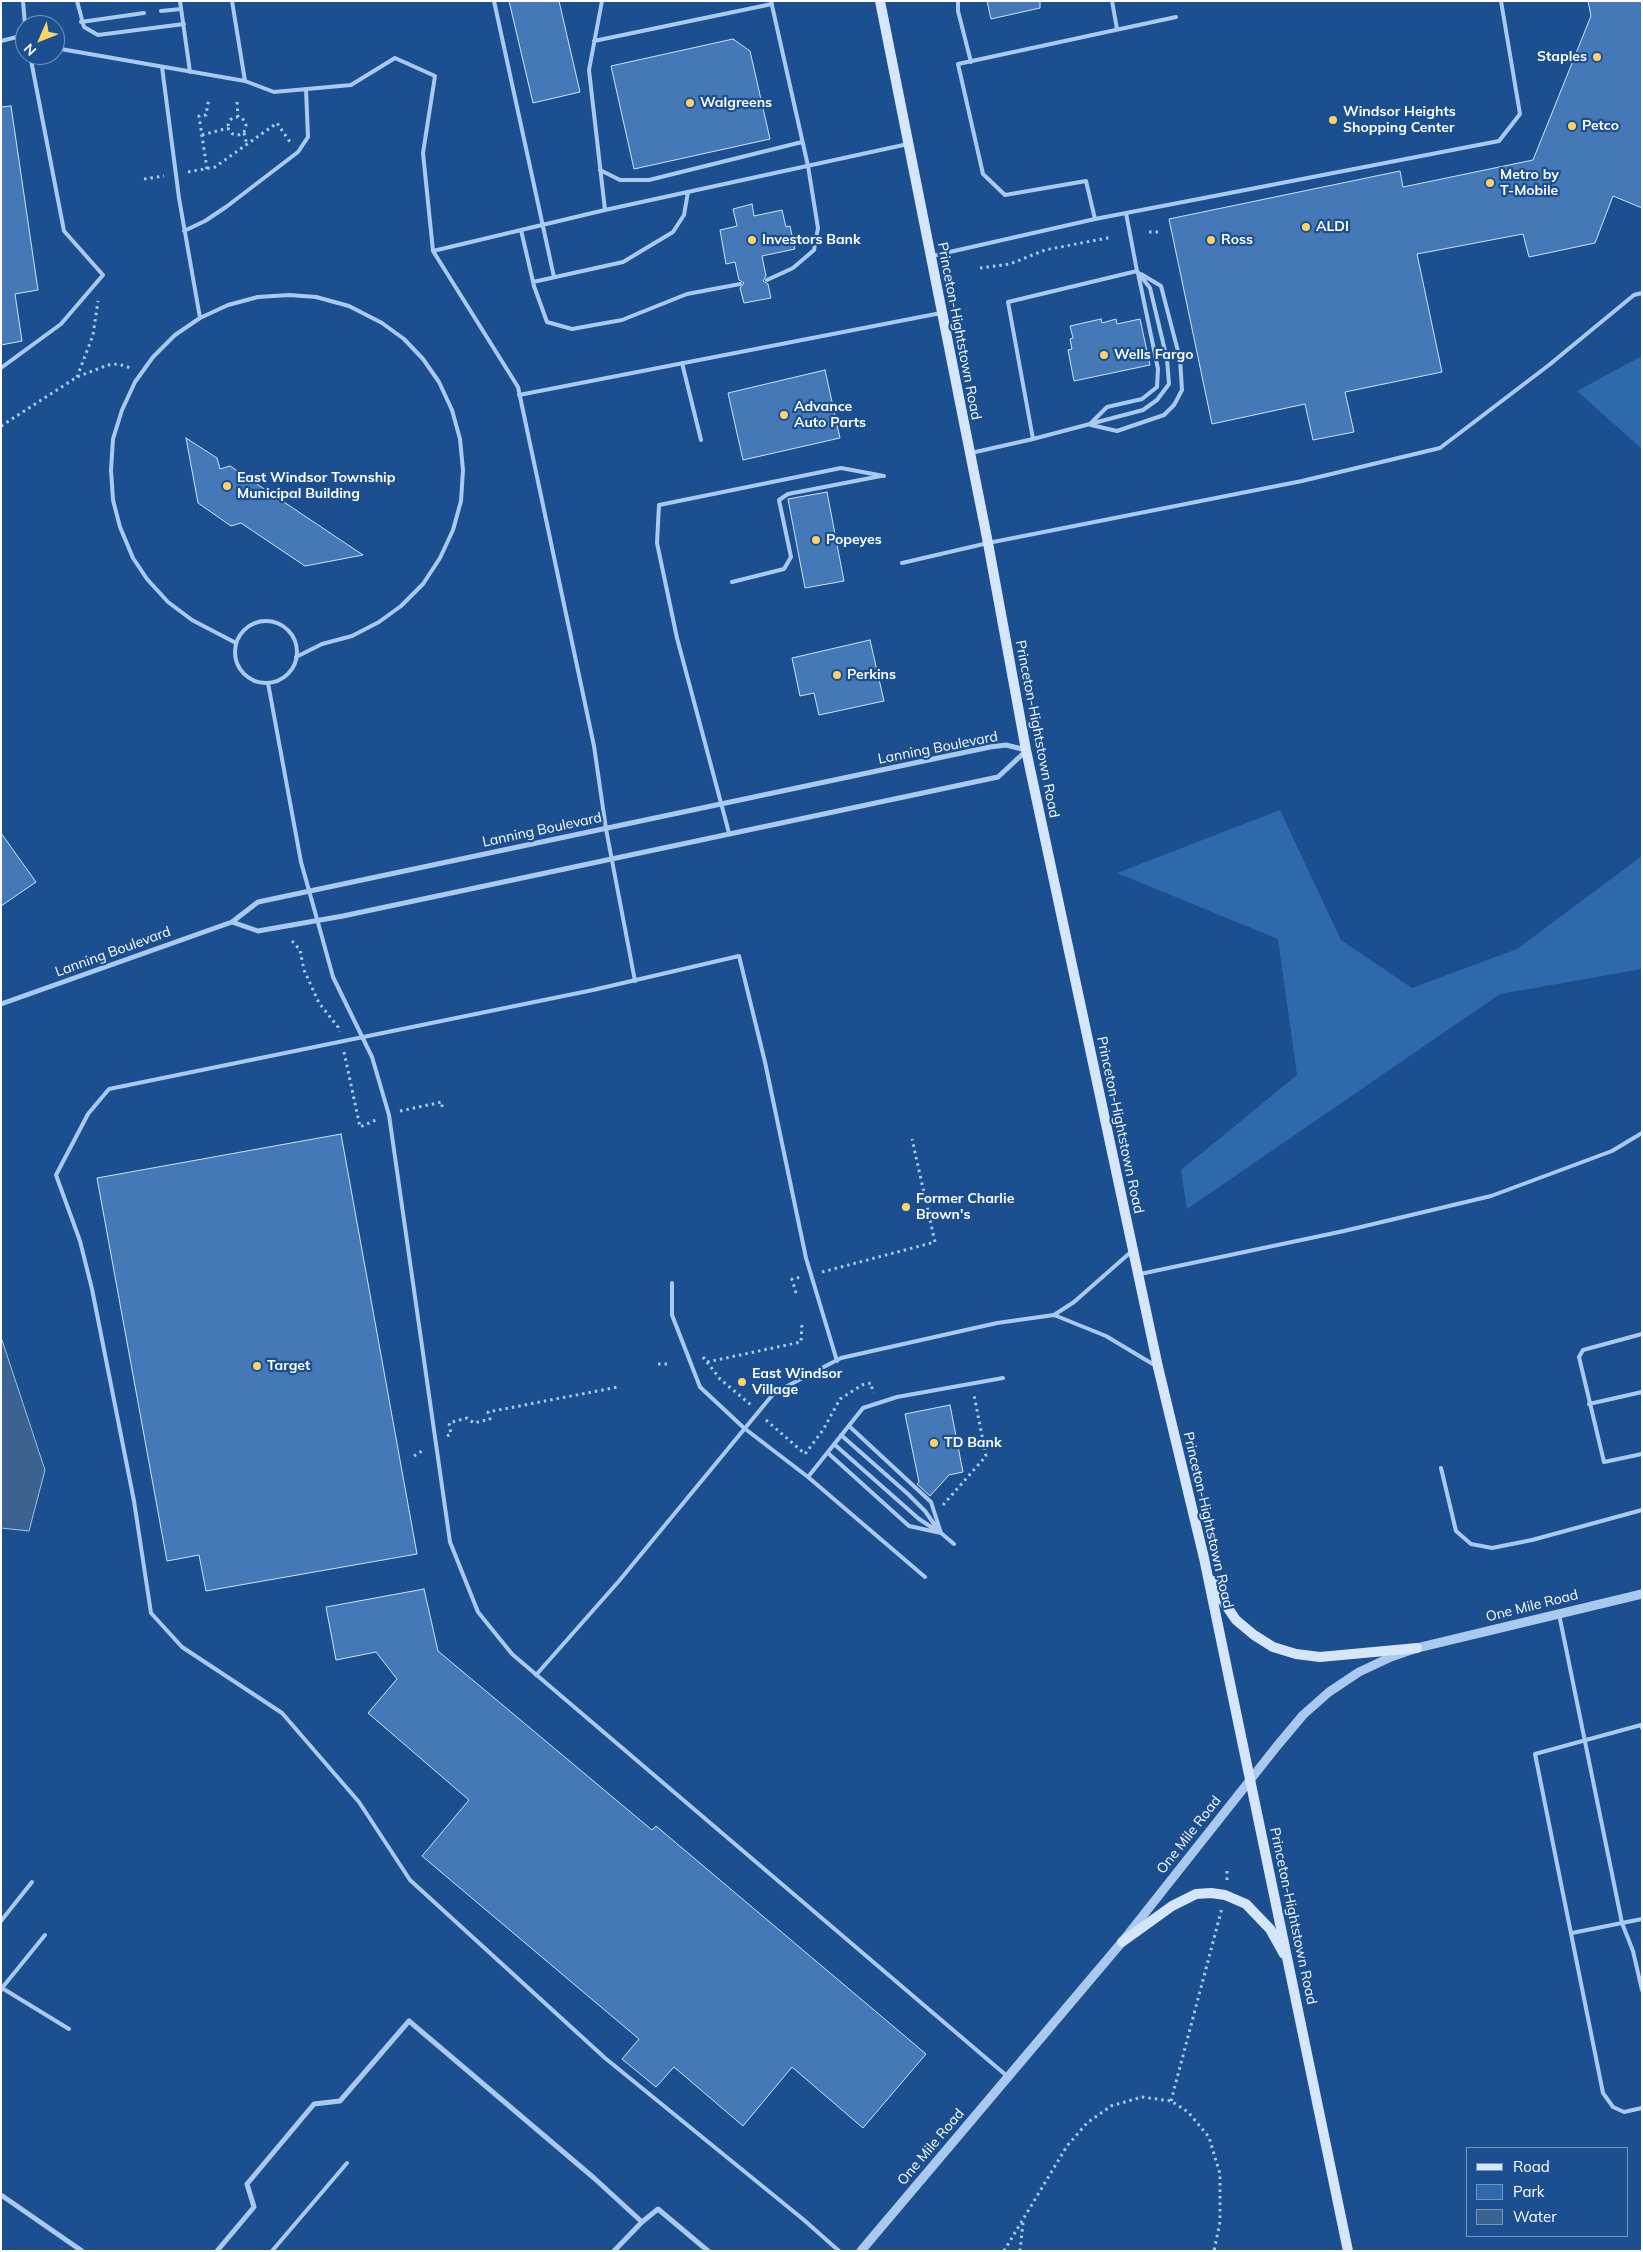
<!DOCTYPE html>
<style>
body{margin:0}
#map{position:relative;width:1643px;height:2252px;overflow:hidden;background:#1b4f8f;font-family:Mulish,sans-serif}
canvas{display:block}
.frame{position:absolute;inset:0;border:2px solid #fff;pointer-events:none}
.legend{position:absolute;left:1466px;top:2147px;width:162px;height:90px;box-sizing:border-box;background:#1b4f8f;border:1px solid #7695bc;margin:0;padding:6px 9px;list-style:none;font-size:15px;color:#fff}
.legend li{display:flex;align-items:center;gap:10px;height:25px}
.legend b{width:25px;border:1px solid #7695bc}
.north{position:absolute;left:15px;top:15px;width:50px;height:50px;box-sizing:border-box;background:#1b4f8f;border:1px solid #7695bc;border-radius:50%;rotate:226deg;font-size:14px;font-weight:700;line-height:20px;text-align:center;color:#fff}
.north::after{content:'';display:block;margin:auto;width:18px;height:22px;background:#ffd166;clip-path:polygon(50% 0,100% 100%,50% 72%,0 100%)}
</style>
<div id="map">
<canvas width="1643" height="2252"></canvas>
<div class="frame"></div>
<ul class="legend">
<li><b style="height:6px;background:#d6e6fa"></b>Road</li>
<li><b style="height:14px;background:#2e69ad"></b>Park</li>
<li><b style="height:14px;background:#3c6290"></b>Water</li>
</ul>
<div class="north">N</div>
</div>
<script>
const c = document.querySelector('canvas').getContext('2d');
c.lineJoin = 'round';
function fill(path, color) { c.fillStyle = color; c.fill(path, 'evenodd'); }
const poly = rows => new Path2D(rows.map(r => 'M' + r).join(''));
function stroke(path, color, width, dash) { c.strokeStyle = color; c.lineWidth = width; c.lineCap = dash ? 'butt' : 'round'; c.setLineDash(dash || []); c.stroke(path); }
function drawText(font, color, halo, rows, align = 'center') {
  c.font = font + ' Mulish,sans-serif'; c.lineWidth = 4.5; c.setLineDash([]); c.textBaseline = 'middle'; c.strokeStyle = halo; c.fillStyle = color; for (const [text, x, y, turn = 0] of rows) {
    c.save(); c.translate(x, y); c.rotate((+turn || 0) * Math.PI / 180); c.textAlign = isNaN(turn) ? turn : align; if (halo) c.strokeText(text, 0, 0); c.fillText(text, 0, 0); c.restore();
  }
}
fill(poly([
 [1642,356,1642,449,1577,391],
 [1280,810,1341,940,1412,988,1517,949,1642,856,1642,969,1500,994,1187,1209,1181,1170,1297,1075,1278,939,1117,873]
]), '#2e69ad');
const water = poly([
 [1,1337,45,1470,29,1531,1,1528,1,1337]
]);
fill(water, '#3c6290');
stroke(water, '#9cc4f0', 1);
const building = poly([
 [509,1,559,1,580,92,533,103,509,1],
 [987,1,1040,1,1040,8,991,19,987,1],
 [1588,1,1642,1,1642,208,1613,196,1595,243,1529,257,1523,234,1417,254,1442,372,1345,392,1354,432,1313,440,1305,404,1212,424,1169,219,1400,171,1403,187,1533,160,1591,16,1588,1],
 [733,39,750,51,770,139,634,169,611,66,733,39],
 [11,106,38,290,15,294,22,341,1,345,1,107,11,106],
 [752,204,754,216,782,210,786,227,790,226,795,249,762,256,766,276,763,281,768,284,771,298,744,303,740,288,744,283,739,280,735,262,726,264,720,230,737,226,733,209,752,204],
 [1101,319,1102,323,1116,319,1117,324,1140,319,1150,365,1074,381,1068,350,1072,349,1070,339,1073,338,1070,326,1101,319],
 [825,370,840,438,743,460,728,393,825,370],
 [186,438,217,458,220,469,230,466,363,555,305,566,241,523,231,526,198,503,186,438],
 [827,492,844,581,805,588,788,499,827,492],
 [870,640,884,701,819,715,814,693,800,696,792,658,870,640],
 [1,833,36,882,1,906,1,833],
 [341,1134,417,1554,206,1591,199,1555,167,1561,97,1178,341,1134],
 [950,1405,963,1472,949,1475,930,1496,917,1484,919,1482,905,1414,950,1405],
 [424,1589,438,1651,652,1830,656,1826,926,2054,863,2128,792,2067,743,2126,674,2067,656,2087,622,2059,639,2039,422,1856,469,1800,368,1713,397,1679,376,1652,336,1660,326,1607,424,1589]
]);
fill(building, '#4478b7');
stroke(building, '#cfe3fa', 1);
stroke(poly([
 [237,102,238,117],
 '228 126a9 9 0 1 1 18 0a9 9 0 1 1-18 0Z',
 [244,133,247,145],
 [202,135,228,128],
 [207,169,199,116,206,115,209,98],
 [188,172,215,167,277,123,290,142],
 [144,179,164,176],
 [1149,232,1159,232],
 [980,268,1010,264,1045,250,1112,237],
 [77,377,93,335,98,301],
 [1,426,77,377,108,365,118,364,131,368],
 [292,941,300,950,304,970,319,1003,338,1027,339,1032],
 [344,1052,360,1127,378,1119],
 [400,1111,442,1102,442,1109],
 [822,1272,935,1242,912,1139],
 [796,1293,792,1279,801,1277],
 [703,1357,707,1362,801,1342,802,1323],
 [707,1362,720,1379,751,1405],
 [658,1364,670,1364],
 [766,1420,805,1454,823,1430,840,1399,862,1385,871,1383,873,1393],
 [447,1436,451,1434,449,1423,467,1418,474,1423,490,1419,488,1412,618,1387],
 [414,1456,425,1449],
 [943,1505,986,1456,974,1395],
 [1227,1880,1227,1869],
 [1171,2101,1222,1908],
 [1004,2251,1067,2146,1087,2123,1111,2106,1142,2097,1171,2101,1188,2112,1209,2137,1220,2174,1220,2222,1214,2251],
 [1020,2251,1023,2223]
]), '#a9c9ee', 3, [2.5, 4]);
stroke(poly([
 [23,1,25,25],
 [77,1,84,27,98,35,184,24],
 [180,1,190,72],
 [232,1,245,81],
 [494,1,554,277],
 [602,1,589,70,605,210],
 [958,1,958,11,971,62],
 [1112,1,1117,29],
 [161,11,181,9],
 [81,22,144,13],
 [1,41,25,35],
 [594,41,772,4],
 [55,48,245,81,274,92,351,85,395,58,435,76,423,153,433,251,518,387,594,746,606,829,635,981],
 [162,67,179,198,200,318],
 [600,170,620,180,649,180,802,142],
 [1095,219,1086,181,1005,195,983,174,958,64,1176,17],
 [521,230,534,286,547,322,572,329,622,320,687,294,740,284],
 [184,231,205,221,226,207,298,152,308,137,306,89],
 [433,251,605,210,908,144],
 [932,256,1095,219,1499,141,1520,114,1501,1],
 [767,280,793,268,814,250,818,228,808,166,771,1],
 [533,282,623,262,673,232,684,215,688,192],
 [682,363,701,440],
 [1,368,61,324,103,275,64,231,30,55],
 [519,395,941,313],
 [1090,424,1107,407,1142,399,1157,387,1158,369,1138,273],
 [1091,425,1117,431,1164,415,1174,405,1182,390,1180,359,1161,286,1141,274],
 [1033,439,1143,410,1157,400,1169,384,1167,359,1150,288,1137,271],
 [971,453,1033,439,1008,302,1137,271,1126,213],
 [902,563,988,543,1302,481,1440,448,1549,365,1634,295,1642,293],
 [732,582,784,569,791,557,779,500,788,494,881,476],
 '235 652a31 31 0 1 1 62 0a31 31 0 1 1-62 0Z',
 [236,643,192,620,168,602,147,579,133,558,120,527,113,500,111,470,113,439,122,410,135,382,153,357,175,335,200,318,228,305,258,297,289,295,316,297,349,306,382,323,404,339,423,359,439,382,452,410,460,439,463,470,461,501,453,530,440,558,423,584,401,606,379,622,352,636,322,644,296,657],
 [268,683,301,862,322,937,333,977,372,1057,389,1115,450,1542,478,1612,512,1654,1007,2076],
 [729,833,677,638,657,543,659,505,841,468,884,476],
 [1140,1274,1344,1231,1491,1196,1612,1151,1642,1133],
 [672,1283,672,1315,700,1387,744,1428,808,1477,925,1577],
 [1054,1315,1106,1336,1156,1366],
 [1642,1334,1583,1350,1579,1357,1604,1462,1642,1454],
 [837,1361,806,1258,765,1062,739,956,593,990,109,1089,88,1114,56,1175,80,1241,92,1289,134,1501,151,1613,182,1647,282,1713,359,1802,410,1880,605,2058,804,2220,839,2251],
 [1589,1404,1642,1392],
 [849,1426,931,1502,941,1533,954,1544],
 [841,1435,908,1494,925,1511,939,1531],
 [834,1444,919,1519,939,1532],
 [828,1453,909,1526,941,1533],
 [1441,1468,1456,1531,1471,1544,1492,1548,1532,1540,1642,1510],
 [808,1477,863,1408,897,1397,1003,1378],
 [1559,1614,1622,1923,1633,1951,1642,1990],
 [536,1675,619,1581,774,1393,841,1358,997,1323,1054,1315,1074,1302,1132,1251],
 [1642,1728,1641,1725,1535,1754,1603,2093,1613,2107,1624,2112,1642,2108],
 [1,1921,32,1882],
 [1572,1933,1642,1919],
 [2,1988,45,1935],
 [1,1990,2,1988,69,2029],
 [272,2251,347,2163]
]), '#a9c9ee', 4);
stroke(poly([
 [232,922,258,931,343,916,998,777,1026,751],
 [1,1004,232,922,258,902,990,747,1006,745,1026,750],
 [1,2195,82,2251],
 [217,2251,254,2207,247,2184,314,2104,340,2101,409,2021,594,2178,642,2222],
 [614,2251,642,2222,658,2209,708,2251]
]), '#a9c9ee', 5);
stroke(poly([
 [861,2251,1122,1942,1277,1746,1303,1715,1329,1692,1359,1672,1391,1657,1417,1648,1642,1594]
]), '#a9c9ee', 9);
stroke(poly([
 [880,1,988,543,1026,750,1158,1367,1204,1558,1348,2251],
 [1214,1581,1221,1598,1236,1620,1254,1635,1273,1647,1296,1654,1320,1657,1417,1648],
 [1122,1942,1172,1906,1196,1894,1211,1893,1225,1895,1246,1904,1270,1929,1284,1954]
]), '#d6e6fa', 10);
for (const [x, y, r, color] of [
 [1597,57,5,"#ffd166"],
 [690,103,5,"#ffd166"],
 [1333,120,5,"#ffd166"],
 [1572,126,5,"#ffd166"],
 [1490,183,5,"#ffd166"],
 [1306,227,5,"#ffd166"],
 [752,240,5,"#ffd166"],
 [1211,240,5,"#ffd166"],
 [1104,355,5,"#ffd166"],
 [784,415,5,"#ffd166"],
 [227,486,5,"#ffd166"],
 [816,540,5,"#ffd166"],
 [837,675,5,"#ffd166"],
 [906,1207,5,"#ffd166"],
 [257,1366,5,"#ffd166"],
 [742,1382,5,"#ffd166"],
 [934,1443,5,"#ffd166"]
]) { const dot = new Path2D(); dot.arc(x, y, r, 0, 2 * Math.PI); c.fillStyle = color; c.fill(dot); stroke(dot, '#1b4f8f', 2); }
drawText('bold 14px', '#fff', '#1b4f8f', [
 ["Staples",1587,57,"right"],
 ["Walgreens",700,103],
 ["Windsor Heights",1343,112],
 ["Shopping Center",1343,128],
 ["Petco",1582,126],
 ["Metro by",1500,175],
 ["T-Mobile",1500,191],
 ["ALDI",1316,227],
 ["Investors Bank",762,240],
 ["Ross",1221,240],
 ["Wells Fargo",1114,355],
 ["Advance",794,407],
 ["Auto Parts",794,423],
 ["East Windsor Township",237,478],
 ["Municipal Building",237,494],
 ["Popeyes",826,540],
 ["Perkins",847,675],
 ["Former Charlie",916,1199],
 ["Brown's",916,1215],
 ["Target",267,1366],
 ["East Windsor",752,1374],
 ["Village",752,1390],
 ["TD Bank",944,1443]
], 'left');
drawText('14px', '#fff', '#1b4f8f', [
 ["Princeton-Hightstown Road",959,331,79],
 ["Princeton-Hightstown Road",1037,729,79],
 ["Lanning Boulevard",938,748,-11],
 ["Lanning Boulevard",542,830,-12],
 ["Lanning Boulevard",113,952,-20],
 ["Princeton-Hightstown Road",1120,1125,78],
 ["Princeton-Hightstown Road",1208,1520,77],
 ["One Mile Road",1532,1606,-14],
 ["One Mile Road",1189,1835,-52],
 ["Princeton-Hightstown Road",1293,1916,78],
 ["One Mile Road",931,2147,-50]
]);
</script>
